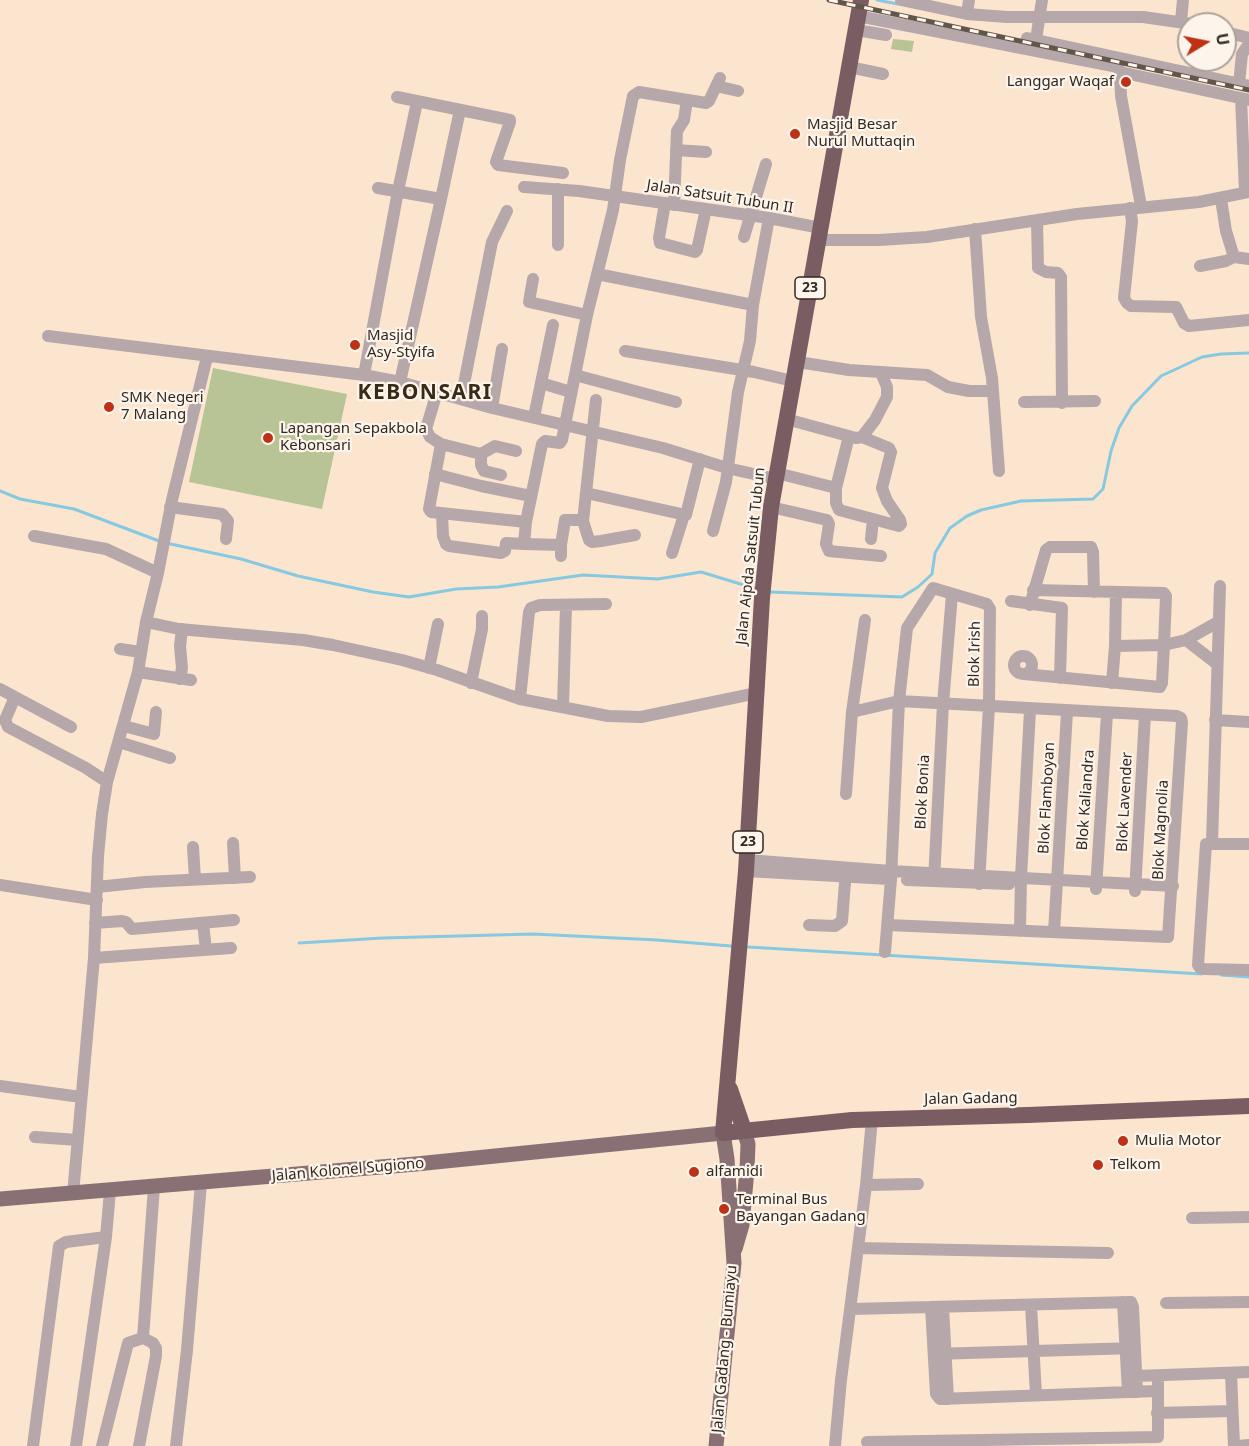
<!DOCTYPE html>
<style>
body{margin:0}
#map{position:relative;width:1249px;height:1446px;overflow:hidden;background:#fbe5cf;font-family:"Noto Sans",sans-serif}
canvas{display:block}
.north{position:absolute;left:1177px;top:12px;width:60px;height:60px;box-sizing:border-box;background:#fdf5ec;border:2px solid #aba39b;border-radius:50%;rotate:80deg;font-size:16px;font-weight:700;line-height:24px;text-align:center;color:#312921}
.north::after{content:'';display:block;margin:auto;width:21px;height:27px;background:#bd3216;clip-path:polygon(50% 0,100% 100%,50% 72%,0 100%)}
</style>
<div id="map">
<canvas width="1249" height="1446"></canvas>
<div class="north">U</div>
</div>
<script>
const c = document.querySelector('canvas').getContext('2d');
c.lineJoin = 'round';
function fill(path, color) { c.fillStyle = color; c.fill(path, 'evenodd'); }
const poly = rows => new Path2D(rows.map(r => 'M' + r).join(''));
function stroke(path, color, width, dash) { c.strokeStyle = color; c.lineWidth = width; c.lineCap = dash ? 'butt' : 'round'; c.setLineDash(dash || []); c.stroke(path); }
function drawText(font, color, halo, rows, align = 'center') {
  c.font = font + ' "Noto Sans",sans-serif'; c.lineWidth = 4.5; c.setLineDash([]); c.textBaseline = 'middle'; c.strokeStyle = halo; c.fillStyle = color; for (const [text, x, y, turn = 0] of rows) {
    c.save(); c.translate(x, y); c.rotate((+turn || 0) * Math.PI / 180); c.textAlign = isNaN(turn) ? turn : align; if (halo) c.strokeText(text, 0, 0); c.fillText(text, 0, 0); c.restore();
  }
}
fill(poly([
 [893,39,914,41,912,52,891,49],
 [213,368,347,394,322,509,189,482]
]), '#b8c495');
stroke(poly([
 [877,0,898,4],
 [0,491,20,499,74,509,159,541],
 [166,543,241,559,298,576,373,592,409,597,456,589,498,587,583,575,658,579,701,572,757,589],
 [770,592,902,597,918,587,932,574,935,553,950,528,967,516,981,510,1021,501,1093,499,1103,489,1111,451,1119,428,1132,406,1161,376,1202,357,1221,354,1249,353],
 [299,943,383,938,533,934,657,940,731,946],
 [748,947,1202,974],
 [1221,975,1249,977]
]), '#86c9e1', 3);
stroke(poly([
 [901,0,967,14,1007,17,1143,17,1192,24],
 [967,14,969,0],
 [858,16,1118,67,1120,72,1249,100],
 [1181,21,1183,0],
 [856,30,886,35],
 [1225,32,1249,38],
 [1027,38,1249,86],
 [1036,40,1042,0],
 [849,67,883,74],
 [1120,72,1121,96,1141,206],
 [1239,84,1242,54,1249,44],
 [716,86,738,91],
 [397,97,510,120,510,122,496,162,498,165,563,173],
 [1241,98,1245,192],
 [676,150,706,152],
 [524,187,579,191,769,218,821,228],
 [378,188,441,199,460,110],
 [1221,199,1226,231,1234,257,1249,259],
 [665,203,659,238,660,243,695,252,697,250,706,209],
 [674,205,677,131,684,120,687,100],
 [1130,208,1132,221,1124,298,1127,303,1131,306,1176,307,1184,323,1189,326,1249,320],
 [1037,220,1038,268,1046,272,1058,273,1061,277,1062,403],
 [975,229,981,317,992,378,999,471],
 [744,237,766,164],
 [819,240,879,240,927,237,1077,214,1199,202,1249,192],
 [558,245,558,189],
 [1200,266,1226,261,1234,257],
 [597,274,753,305],
 [533,279,529,302,587,315],
 [553,325,541,383,571,392],
 [48,336,364,375,400,382,492,408,663,448,727,468,776,479],
 [625,351,754,372,793,381],
 [798,362,849,370,927,375,948,387,969,391,993,391],
 [364,375,398,191,417,102],
 [575,375,676,402],
 [400,382,441,199],
 [437,392,426,429,430,437,441,444,481,454,495,446,516,451],
 [461,399,492,242,507,211],
 [596,400,586,493,686,515,700,459],
 [1024,402,1095,401],
 [492,408,502,349],
 [534,417,541,383],
 [786,419,856,438,862,437,875,420,887,397,887,387,881,373],
 [849,436,836,488,836,503,839,510,899,526,901,524,900,520,887,501,882,488,891,452,889,448,862,437],
 [441,444,429,509,431,512,526,522],
 [481,454,481,465,484,471,501,475],
 [777,473,836,488],
 [435,474,481,486,531,496],
 [586,493,583,521,589,540,592,542,601,541,635,535],
 [170,507,222,514,228,521,226,539],
 [771,507,827,520,829,524,826,544,829,551,881,556],
 [442,514,443,536,446,544,449,546,501,553,505,551,506,543,524,544,526,522,542,444,545,441,560,443,562,440,587,315,613,210,620,160,633,96,639,92,706,103,709,101,720,78],
 [713,531,726,482,738,392,750,341,753,305,769,218],
 [34,536,106,549,158,573],
 [871,539,873,519],
 [524,544,561,545,561,556],
 [561,545,565,520,583,520],
 [672,553,684,515],
 [1033,590,1164,593,1166,596,1164,645,1115,646],
 [1011,601,1062,608,1060,678],
 [1030,605,1046,550,1050,547,1091,547,1093,552,1094,592],
 [146,622,179,629,303,640,333,645,402,660,437,670,520,699,608,716,641,717,757,693],
 [1186,640,1218,622],
 [120,649,141,652],
 '1014 665a9 9 0 1 1 18 0a9 9 0 1 1-18 0Z',
 [429,668,438,624],
 [138,672,191,680],
 [1024,674,1160,687,1162,683,1164,645,1186,640,1217,664],
 [180,679,182,668,180,646,182,629],
 [471,683,482,629,482,616],
 [1112,683,1115,646,1116,593],
 [0,689,71,727],
 [15,697,5,720,8,727,86,768,107,782],
 [520,699,529,612,531,608,540,605,606,604],
 [563,707,566,606],
 [852,712,899,701,1177,716,1181,718,1182,722,1168,937,888,925],
 [1215,720,1249,722],
 [124,726,154,734,156,712],
 [119,742,170,758],
 [846,794,852,712,865,620],
 [233,843,235,878],
 [1212,843,1220,586],
 [1249,844,1206,844,1198,965,1200,968,1204,969,1249,970],
 [193,847,195,879],
 [747,860,891,871,1173,886],
 [746,871,889,879],
 [907,880,1009,884],
 [934,880,943,704,952,594],
 [0,885,97,900],
 [97,887,145,882,250,877],
 [1096,889,1107,714],
 [1135,891,1145,715],
 [95,923,122,921,126,922,132,929,234,920],
 [203,923,206,950],
 [809,925,835,926,842,921,846,870],
 [1020,931,1021,877,1030,710],
 [1054,932,1067,712],
 [885,952,891,879,899,701,907,628,933,588,987,604,990,609,989,706,979,884],
 [94,958,231,948],
 [0,1086,81,1097],
 [35,1137,78,1140],
 [866,1185,918,1184],
 [73,1194,94,958,98,856,102,814,107,782,138,672,146,622,158,573,172,500,207,357],
 [1192,1218,1249,1217],
 [858,1248,1108,1253],
 [1123,1302,1128,1392],
 [1166,1303,1249,1302],
 [1031,1305,1036,1395],
 [931,1307,936,1394,940,1399,1156,1391],
 [943,1307,948,1399],
 [851,1309,1131,1302,1133,1307,1137,1392],
 [934,1354,1135,1348],
 [1231,1373,1234,1446],
 [1136,1376,1249,1372],
 [1157,1413,1232,1411],
 [867,1442,1158,1437,1158,1376],
 [33,1446,59,1246,66,1242,106,1237],
 [76,1446,106,1237,110,1191],
 [102,1446,128,1343,143,1338],
 [139,1446,156,1356,156,1348,153,1343,143,1338,154,1187],
 [176,1446,187,1350,201,1183],
 [835,1446,841,1380,866,1185,872,1119],
 [1238,1446,1249,1445]
]), '#b6a7aa', 12);
stroke(poly([
 [0,1199,416,1164,723,1133,727,1159,734,1263,716,1446],
 [735,1249,742,1225,747,1170,748,1144,744,1130]
]), '#897075', 15);
stroke(poly([
 [861,0,771,507,762,598,746,871,723,1133,852,1120,1028,1115,1249,1106],
 [730,1089,744,1130]
]), '#795d62', 16);
const rail = poly([
 [829,0,1249,90]
]);
stroke(rail, '#62564b', 5);
stroke(rail, '#fdf5ec', 3, [9]);
for (const [x, y, r, color] of [
 [1126,82,6,"#bd3216"],
 [795,134,6,"#bd3216"],
 [355,345,6,"#bd3216"],
 [109,407,6,"#bd3216"],
 [268,438,6,"#bd3216"],
 [1123,1141,6,"#bd3216"],
 [1098,1165,6,"#bd3216"],
 [694,1172,6,"#bd3216"],
 [724,1209,6,"#bd3216"]
]) { const dot = new Path2D(); dot.arc(x, y, r, 0, 2 * Math.PI); c.fillStyle = color; c.fill(dot); stroke(dot, '#fdf5ec', 2); }
for (const [x, y, w] of [
 [810,288,30],
 [748,842,30]
]) { const box = new Path2D(); box.roundRect(x - w / 2, y - 11, w, 22, 4.5); c.fillStyle = '#fdf5ec'; c.fill(box); stroke(box, '#312921', 1.5); }
drawText('bold 14px', '#312921', null, [
 ["23",810,288],
 ["23",748,842]
]);
drawText('15px', '#312921', '#fdf5ec', [
 ["Langgar Waqaf",1114,82,"right"],
 ["Masjid Besar",807,125],
 ["Nurul Muttaqin",807,142],
 ["Masjid",367,336],
 ["Asy-Styifa",367,353],
 ["SMK Negeri",121,398],
 ["7 Malang",121,415],
 ["Lapangan Sepakbola",280,429],
 ["Kebonsari",280,446],
 ["Mulia Motor",1135,1141],
 ["Telkom",1110,1165],
 ["alfamidi",706,1172],
 ["Terminal Bus",736,1200],
 ["Bayangan Gadang",736,1217]
], 'left');
drawText('15px', '#312921', '#fdf5ec', [
 ["Jalan Satsuit Tubun II",720,197,9],
 ["Jalan Aipda Satsuit Tubun",751,556,-84],
 ["Blok Irish",975,654,-89],
 ["Blok Bonia",923,792,-87],
 ["Blok Flamboyan",1047,798,-87],
 ["Blok Kaliandra",1086,800,-86],
 ["Blok Lavender",1125,802,-87],
 ["Blok Magnolia",1161,830,-87],
 ["Jalan Gadang",971,1099,-1],
 ["Jalan Kolonel Sugiono",348,1170,-5],
 ["Jalan Gadang - Bumiayu",725,1349,-85]
]);
c.letterSpacing = '1.5px';
drawText('bold 21px', '#392917', '#fdf5ec', [
 ["KEBONSARI",425,393]
]);
c.letterSpacing = '0px';
</script>
